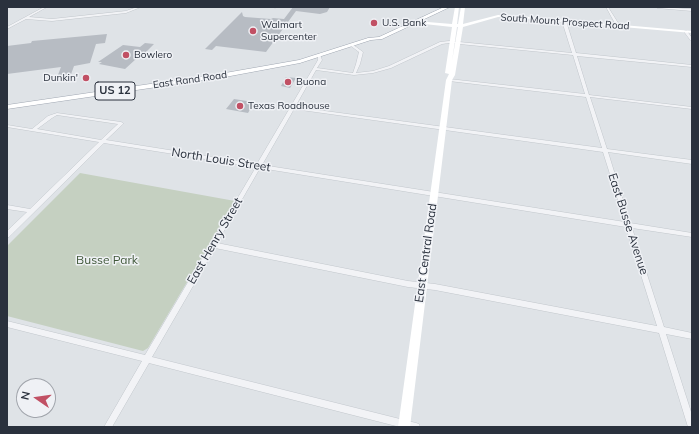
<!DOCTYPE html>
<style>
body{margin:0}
#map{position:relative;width:699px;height:434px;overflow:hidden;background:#dfe3e7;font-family:Mulish,sans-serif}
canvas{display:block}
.frame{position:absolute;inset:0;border:8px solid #2a313d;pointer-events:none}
.north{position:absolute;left:16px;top:378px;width:40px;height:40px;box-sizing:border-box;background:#eff1f5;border:1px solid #a0a4ab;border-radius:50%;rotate:283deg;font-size:11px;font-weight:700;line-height:16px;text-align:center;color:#2a313d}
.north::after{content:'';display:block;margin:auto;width:14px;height:18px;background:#c15064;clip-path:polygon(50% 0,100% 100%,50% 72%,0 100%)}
</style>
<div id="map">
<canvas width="699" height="434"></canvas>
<div class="frame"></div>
<div class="north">N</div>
</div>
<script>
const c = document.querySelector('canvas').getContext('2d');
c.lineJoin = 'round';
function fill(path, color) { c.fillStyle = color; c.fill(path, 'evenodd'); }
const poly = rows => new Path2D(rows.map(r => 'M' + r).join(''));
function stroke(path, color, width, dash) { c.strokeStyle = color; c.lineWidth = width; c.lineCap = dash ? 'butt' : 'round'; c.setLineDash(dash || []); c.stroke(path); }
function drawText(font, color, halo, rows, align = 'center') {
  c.font = font + ' Mulish,sans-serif'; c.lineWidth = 3; c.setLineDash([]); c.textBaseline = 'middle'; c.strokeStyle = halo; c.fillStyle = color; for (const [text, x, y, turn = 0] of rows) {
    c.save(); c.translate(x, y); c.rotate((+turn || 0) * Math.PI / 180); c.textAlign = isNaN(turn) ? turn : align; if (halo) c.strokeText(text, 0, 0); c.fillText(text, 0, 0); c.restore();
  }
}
fill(poly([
 [80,173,235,201,148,348,143,351,7,316,7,246]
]), '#c5d0c1');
fill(poly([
 [293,7,330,7,327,12,320,14,296,11,266,52,216,46,212,50,205,49,242,12,243,16,245,17,271,19,273,18,284,19],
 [107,34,105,43,96,44,90,63,74,66,69,80,56,80,61,67,7,74,7,46,31,43,32,41],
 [145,43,154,44,139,59,136,59,125,69,99,64,102,62,98,62,123,45,140,47],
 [286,77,296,78,290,88,281,86],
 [234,99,253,102,250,106,252,106,248,113,226,109]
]), '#b7bcc3');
const street = poly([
 [44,7,47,7,29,17,52,19,126,11,137,7,141,7,126,13,52,21,26,19,7,29,7,27,44,7],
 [274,7,277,7,275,9,274,8,274,7],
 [606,7,608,7,620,26,619,27,617,27,606,7],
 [656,7,692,9,692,11,657,8,656,7],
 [564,20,566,21,576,53,692,65,692,67,577,56,589,95,692,107,692,109,590,97,607,149,692,160,692,164,608,152,630,223,692,233,692,237,632,228,664,327,692,333,692,339,666,334,692,415,692,427,688,427,659,333,435,290,408,287,215,248,152,357,416,423,419,424,420,427,400,427,149,363,112,427,104,427,142,361,7,327,7,321,145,355,256,167,104,143,9,237,7,237,7,231,27,212,7,209,7,205,30,209,99,142,7,127,7,125,32,129,48,116,57,113,121,122,123,123,123,124,106,140,257,164,318,60,318,54,320,54,322,60,317,68,353,73,356,64,359,52,351,46,350,45,352,44,363,52,360,64,356,73,373,71,389,66,440,42,449,41,572,53,562,21,564,20],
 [449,43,573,55,585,94,449,79,447,80,449,81,586,97,602,148,295,107,316,70,354,75,373,73,391,68,442,44,449,43],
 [294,109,603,152,625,222,262,165,294,109],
 [57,115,118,124,101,140,37,129,52,118,57,115],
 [260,168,626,227,657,326,435,284,408,281,217,243,260,168],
 [685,31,687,31,692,38,692,41,691,41,685,33,685,31]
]);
const primary = poly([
 [444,7,450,7,382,39,371,40,300,63,225,77,7,109,7,105,225,73,299,60,368,38,379,37,444,7]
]);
stroke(street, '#a5aab1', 0.5);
stroke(primary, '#a0a7b2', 1);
fill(street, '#f2f3f6');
fill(poly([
 [455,7,459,7,457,24,458,24,461,7,465,7,463,24,498,15,507,15,692,31,692,33,507,17,498,17,463,27,455,75,452,80,410,427,398,427,446,80,449,74,445,73,452,27,415,23,413,22,415,21,452,24,455,7],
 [457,27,458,27,452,61,457,27]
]), '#fff');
fill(primary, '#fff');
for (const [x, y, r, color] of [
 [374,23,4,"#c15064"],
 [253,31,4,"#c15064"],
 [126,55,4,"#c15064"],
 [86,78,4,"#c15064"],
 [288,82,4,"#c15064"],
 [240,106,4,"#c15064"]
]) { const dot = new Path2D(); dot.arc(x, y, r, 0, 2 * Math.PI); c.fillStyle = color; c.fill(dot); stroke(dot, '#eff1f5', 1.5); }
drawText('10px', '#2a313d', '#eff1f5', [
 ["South Mount Prospect Road",565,22,4],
 ["East Rand Road",190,80,-8]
]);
drawText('10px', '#2a313d', '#eff1f5', [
 ["U.S. Bank",382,23],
 ["Walmart",261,25],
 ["Supercenter",261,37],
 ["Bowlero",134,55],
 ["Dunkin'",78,78,"right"],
 ["Buona",296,82],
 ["Texas Roadhouse",248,106]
], 'left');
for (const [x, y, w] of [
 [115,91,40]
]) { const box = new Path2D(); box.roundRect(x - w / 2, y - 9, w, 18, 3); c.fillStyle = '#eff1f5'; c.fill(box); stroke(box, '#2a313d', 1); }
drawText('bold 11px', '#2a313d', null, [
 ["US 12",115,91]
]);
drawText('12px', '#2a313d', '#eff1f5', [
 ["North Louis Street",221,160,9],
 ["East Busse Avenue",628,224,72],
 ["East Henry Street",215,241,-60],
 ["East Central Road",426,253,-82]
]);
drawText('12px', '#3f5738', '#eff1f5', [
 ["Busse Park",107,260]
]);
</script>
